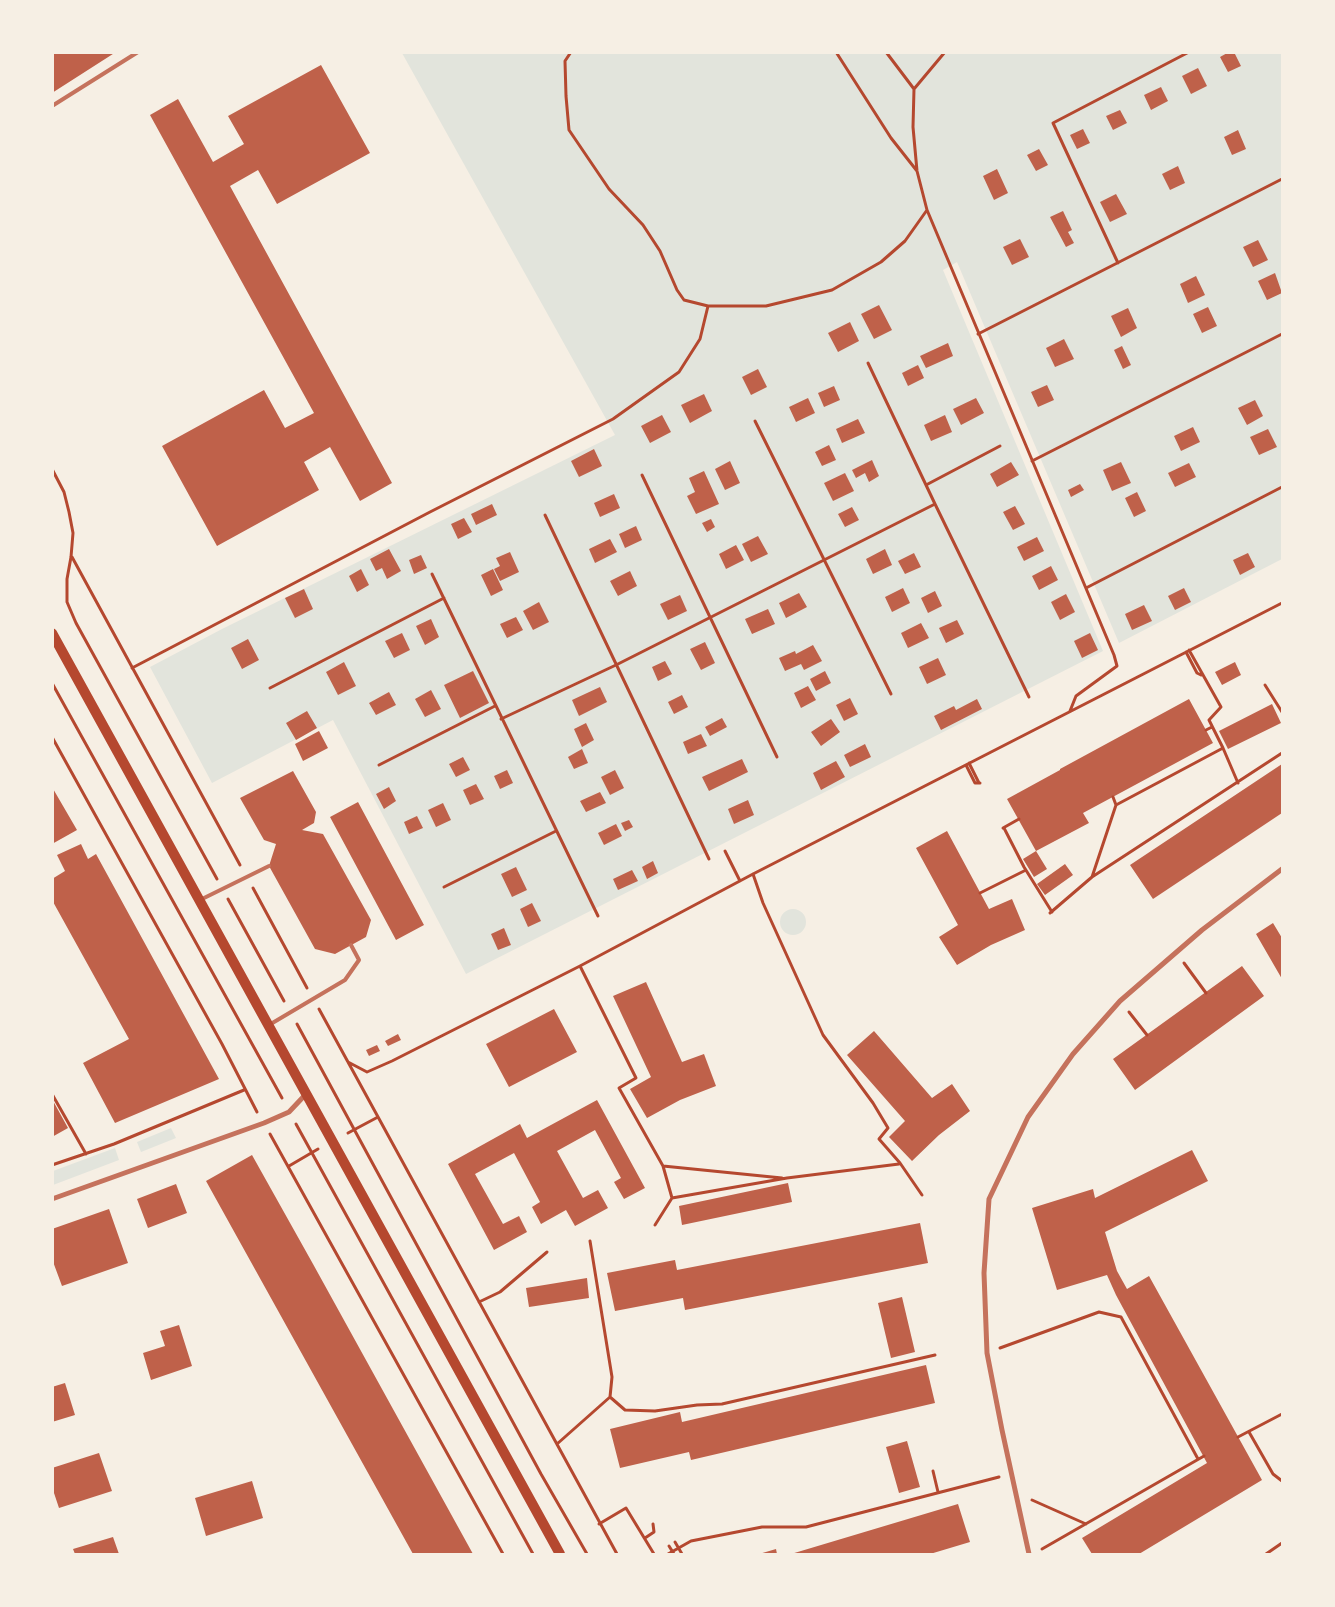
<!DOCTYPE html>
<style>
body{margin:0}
#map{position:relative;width:1335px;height:1607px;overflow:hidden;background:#f6efe4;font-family:Cabin,sans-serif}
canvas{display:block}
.frame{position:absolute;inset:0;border:54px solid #f6efe4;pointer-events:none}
</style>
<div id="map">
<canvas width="1335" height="1607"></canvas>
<div class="frame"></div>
</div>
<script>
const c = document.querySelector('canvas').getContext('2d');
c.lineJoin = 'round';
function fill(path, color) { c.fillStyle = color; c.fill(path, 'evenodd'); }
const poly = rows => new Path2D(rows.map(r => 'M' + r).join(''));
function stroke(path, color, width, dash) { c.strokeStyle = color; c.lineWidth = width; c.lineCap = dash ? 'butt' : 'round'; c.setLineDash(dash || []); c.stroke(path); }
fill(poly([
 [402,53,1282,53,1282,559,1119,643,957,262,943,270,1103,651,466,974,333,720,212,783,150,667,222,629,615,435],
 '780 922a13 13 0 1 1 26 0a13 13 0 1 1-26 0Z',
 [171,1128,176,1138,141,1152,137,1142],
 [115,1148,119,1160,53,1185,53,1171]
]), '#e2e4dc');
fill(poly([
 [52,52,116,52,52,93],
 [1229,52,1234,52,1241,66,1228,72,1220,57],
 [321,65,370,153,277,204,258,170,230,186,392,483,360,501,330,447,304,462,319,490,217,546,162,446,264,390,285,428,314,413,150,115,178,99,213,162,244,144,228,116],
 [1198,68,1207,86,1191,94,1182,76],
 [1161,87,1168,101,1151,110,1144,95],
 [1120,110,1127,123,1113,130,1106,116],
 [1083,129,1090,143,1077,149,1070,135],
 [1238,130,1246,149,1232,155,1224,137],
 [1039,149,1048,165,1036,171,1027,155],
 [1178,166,1185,183,1170,190,1162,174],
 [997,169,1008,193,994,200,983,176],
 [1116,194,1127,214,1110,222,1100,202],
 [1063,211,1072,230,1068,232,1074,243,1066,247,1050,217],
 [1020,239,1029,257,1012,265,1003,247],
 [1258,240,1268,260,1253,267,1243,247],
 [1275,273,1282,293,1267,300,1258,281],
 [1196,276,1205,295,1188,303,1180,284],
 [879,305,892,330,874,339,861,314],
 [1208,307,1217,326,1202,333,1193,314],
 [1128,308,1137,328,1121,337,1111,316],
 [850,322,859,341,838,352,828,333],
 [1064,339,1074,359,1055,367,1046,348],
 [948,343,953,356,926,368,920,356],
 [1122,346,1131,365,1123,369,1114,350],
 [918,365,924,378,908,386,902,373],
 [758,369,767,387,751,395,742,377],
 [1047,385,1054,400,1038,407,1031,392],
 [834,386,840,400,824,407,818,393],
 [704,394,712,411,690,423,681,405],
 [808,398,815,413,796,422,789,407],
 [976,398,984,413,961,425,953,409],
 [1255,400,1263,416,1247,425,1238,408],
 [662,415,671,432,650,443,641,426],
 [945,415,952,432,931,441,924,425],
 [858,419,865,433,842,443,836,429],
 [1193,427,1200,442,1181,451,1174,436],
 [1268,429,1277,447,1259,455,1250,437],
 [829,445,836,460,822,466,815,452],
 [594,449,602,466,579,477,571,461],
 [872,460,879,476,869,482,865,473,856,478,852,470],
 [730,461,740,483,725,490,715,469],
 [1011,462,1019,475,997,487,990,474],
 [1121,462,1131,483,1112,491,1103,470],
 [1189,463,1196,477,1175,487,1168,473],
 [704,471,719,504,696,514,687,496,695,492,689,478],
 [845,473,854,491,833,501,824,483],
 [1080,484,1084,490,1071,497,1068,490],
 [1137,492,1146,511,1134,517,1125,498],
 [614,494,620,508,600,517,594,503],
 [492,504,497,515,476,525,471,514],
 [1015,506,1025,524,1013,530,1003,512],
 [852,507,859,520,845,527,838,514],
 [464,518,472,532,458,539,451,524],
 [711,519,715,527,707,532,702,523],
 [636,526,642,540,625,548,619,534],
 [758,536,768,554,751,562,742,544],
 [1037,537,1044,551,1024,561,1017,547],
 [610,539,617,552,595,563,589,549],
 [736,545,744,560,726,569,719,554],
 [389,549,401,571,387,579,382,568,376,571,370,559],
 [885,549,892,565,873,574,866,559],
 [510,552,519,572,500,581,494,569,500,566,496,558],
 [914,553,921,567,905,574,898,561],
 [1248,553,1255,567,1240,575,1233,560],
 [421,555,427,568,414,574,409,560],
 [1051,566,1058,580,1039,590,1032,576],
 [361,569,369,585,357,592,349,576],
 [493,569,503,590,491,596,481,575],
 [630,571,637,586,618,596,610,581],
 [903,588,910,603,892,612,885,597],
 [1184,588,1191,602,1175,610,1168,596],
 [304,589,313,609,295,618,285,598],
 [935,591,942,606,928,613,921,598],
 [799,593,807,607,786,618,779,603],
 [1066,594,1075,612,1060,620,1051,602],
 [680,595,687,611,668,620,660,604],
 [539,602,549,622,533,630,523,611],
 [1144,605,1152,621,1132,630,1125,614],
 [768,609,775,624,752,634,745,619],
 [516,617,523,630,507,638,500,624],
 [431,619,439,637,425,645,416,626],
 [957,620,964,634,946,643,939,628],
 [921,623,929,638,908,648,901,633],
 [402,633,410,650,394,658,385,641],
 [1090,633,1098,650,1082,658,1074,641],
 [248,639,259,660,242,669,231,648],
 [705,642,715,663,701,670,690,649],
 [813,645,822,661,804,670,801,664,785,671,779,658,795,651,796,654],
 [938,658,946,675,927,684,919,667],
 [665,661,672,674,658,681,652,667],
 [344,662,356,686,338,695,326,672],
 [1235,662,1241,675,1222,685,1215,672],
 [473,671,489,703,460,718,444,685],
 [825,671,831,683,816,691,810,679],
 [808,686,816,700,801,708,794,693],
 [600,687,607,702,579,716,572,700],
 [431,690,441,709,425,717,415,699],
 [389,692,396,705,376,715,369,703],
 [682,695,688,707,674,714,668,702],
 [850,698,858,714,844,721,836,705],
 [977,699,982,709,941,730,934,716,954,706,956,710],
 [1189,699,1213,743,1083,813,1089,823,1036,851,1007,799,1060,770,1060,769],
 [1272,704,1281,723,1228,749,1219,731],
 [307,711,317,728,296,740,286,723],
 [722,718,727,727,710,736,705,727],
 [831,719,840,732,821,746,811,732],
 [586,723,594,740,582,747,574,729],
 [319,731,328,748,303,761,295,744],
 [701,734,707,746,688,754,683,742],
 [865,744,871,757,850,767,844,755],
 [582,749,588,763,574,769,568,757],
 [463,757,470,770,456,777,449,764],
 [742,759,748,772,709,791,702,777],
 [836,761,845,777,821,790,813,773],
 [1282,764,1282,813,1153,899,1130,865],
 [507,770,513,783,500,789,494,776],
 [615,770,624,788,610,795,601,777],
 [293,771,316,812,314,823,302,830,323,834,371,920,366,937,335,954,315,949,269,866,276,844,264,840,240,798],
 [476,784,484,799,470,805,463,790],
 [52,787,77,830,52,844],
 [389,787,396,801,384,809,376,794],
 [600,792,606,803,586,812,580,801],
 [748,800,754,815,734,824,728,809],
 [358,802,424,925,396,940,330,817],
 [443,803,451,820,436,827,428,810],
 [417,816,423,828,409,834,404,822],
 [629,820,633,827,625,831,621,823],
 [616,824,622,836,604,845,598,833],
 [947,831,989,909,1012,899,1025,930,991,945,957,965,939,937,958,925,916,848],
 [81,844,88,859,96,854,219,1079,115,1123,83,1063,129,1039,52,900,52,879,65,871,57,855],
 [1036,851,1047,869,1034,877,1023,859],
 [653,861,658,873,647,879,642,867],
 [1065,864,1073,875,1045,895,1037,884],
 [516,867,527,890,512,897,501,874],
 [632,870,638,881,618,890,613,879],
 [532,903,541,921,528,927,520,909],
 [1273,923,1282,938,1282,979,1256,934],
 [504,928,511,945,498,950,491,934],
 [1242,966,1264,996,1135,1090,1113,1059],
 [646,982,682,1062,704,1054,716,1086,680,1100,647,1118,630,1089,651,1077,613,996],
 [554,1009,577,1052,509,1087,486,1044],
 [874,1031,932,1098,952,1084,970,1111,939,1135,912,1161,889,1137,905,1121,847,1055],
 [398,1034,401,1040,388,1046,385,1041],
 [377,1045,380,1051,369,1056,366,1050],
 [52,1099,68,1128,52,1137],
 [597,1100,645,1188,624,1199,614,1182,621,1178,595,1130,557,1151,583,1198,598,1190,608,1208,575,1226,566,1210,541,1224,532,1207,540,1202,514,1153,475,1174,503,1224,519,1216,527,1232,494,1250,448,1164,520,1124,527,1138],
 [1192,1150,1208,1181,1105,1232,1117,1271,1127,1289,1149,1276,1262,1480,1139,1554,1092,1554,1082,1538,1207,1463,1116,1295,1107,1275,1057,1290,1032,1208,1093,1189,1095,1198],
 [252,1155,313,1264,473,1554,413,1554,206,1181],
 [788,1183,792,1202,682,1225,679,1206],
 [176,1184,187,1213,148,1228,137,1199],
 [109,1209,128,1263,62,1286,52,1259,52,1229],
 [920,1223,928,1263,685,1310,683,1298,615,1311,607,1273,675,1260,677,1270],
 [587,1278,589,1298,529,1307,526,1288],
 [902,1297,915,1352,891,1358,878,1303],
 [179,1325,192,1366,151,1380,143,1353,165,1346,160,1331],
 [926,1365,935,1403,691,1460,689,1452,620,1468,610,1429,680,1412,682,1422],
 [65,1383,75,1415,52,1422,52,1387],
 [907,1441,920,1487,899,1493,886,1447],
 [99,1453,112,1491,59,1508,52,1487,52,1468],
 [252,1481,263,1518,206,1536,195,1498],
 [958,1504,970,1542,930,1554,791,1554],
 [113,1537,119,1554,75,1554,73,1549],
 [776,1549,777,1554,759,1554]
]), '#bf614a');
stroke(poly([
 [571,52,565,61,566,96,569,130,609,189,643,225,660,251,677,290,684,300,708,306],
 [836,52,891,138,917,171],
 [886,52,914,89,913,127,917,171,927,210,1114,655,1117,666,1076,696,1070,711],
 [914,89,945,52],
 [1118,263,1053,123,1189,52],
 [978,334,1282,179],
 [868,363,926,485],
 [755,421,891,694],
 [1032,461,1282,334],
 [52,469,64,492,69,512,73,533,71,557,67,579,67,602,76,623,217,879],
 [642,475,777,757],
 [935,504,1029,697],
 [545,515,709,859],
 [72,557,240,865],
 [432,574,598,916],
 [1086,588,1282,487],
 [1186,652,1197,673,1201,675],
 [132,668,430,512,613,419,679,372,700,339,708,306,766,306,832,290,881,262,905,241,927,210],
 [52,683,282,1098],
 [1265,685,1282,712],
 [270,688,444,598],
 [501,719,616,665,935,504,926,485,1000,446],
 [1206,730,1212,727],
 [52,737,222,1044,257,1112],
 [1223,748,1238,783],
 [969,763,979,783],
 [379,765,495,706],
 [966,765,975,783,980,783],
 [1113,797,1116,805],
 [1003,828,1019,819],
 [1004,828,1024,867,1052,912],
 [725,851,740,881],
 [753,874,763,903,823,1035,873,1103,888,1128,879,1139,900,1163,922,1195],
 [1092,877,1116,805,1223,748,1209,720,1221,707,1189,650],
 [444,887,556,831],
 [253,888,307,988],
 [980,893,1024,871],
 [228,899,284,1001],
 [1050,913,1092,877,1282,753],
 [1184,963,1206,993],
 [580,966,636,1078,619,1088,663,1166,672,1198,655,1225],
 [319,1009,617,1554],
 [1129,1012,1147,1035],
 [297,1024,541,1474,587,1554],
 [348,1062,367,1072,392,1061,580,966,753,874,1282,603],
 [52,1094,86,1154],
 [296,1124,533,1554],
 [348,1133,378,1117],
 [270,1134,503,1554],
 [52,1165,114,1144,244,1090],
 [289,1166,318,1149],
 [663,1166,782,1178],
 [672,1198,787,1178,899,1164],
 [479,1302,500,1292,547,1252],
 [1000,1348,1099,1312,1121,1317,1198,1459],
 [610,1397,625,1410,655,1411,697,1405,722,1404,935,1355],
 [1249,1432,1273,1474,1282,1481],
 [1238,1437,1282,1414],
 [557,1444,610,1397,612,1377,590,1241],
 [933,1471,938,1492],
 [1032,1500,1086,1524],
 [599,1524,626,1508,654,1554],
 [645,1538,654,1532,653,1524],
 [675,1542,682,1554],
 [669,1546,674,1554],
 [1042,1549,1204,1456],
 [668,1554,691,1541,762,1527,806,1527,999,1477],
 [1266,1554,1282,1543]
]), '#b5482f', 3);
stroke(poly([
 [52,106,138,52],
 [200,900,269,866],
 [269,1025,345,980,359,960,351,945]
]), '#c5725c', 4);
stroke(poly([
 [52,1199,264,1123,289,1112,306,1094],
 [1029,1554,1002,1430,987,1353,984,1273,989,1199,1028,1117,1073,1054,1120,1001,1202,930,1282,869]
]), '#c5725c', 5);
stroke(poly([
 [52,633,560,1554]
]), '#b5482f', 10);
</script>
